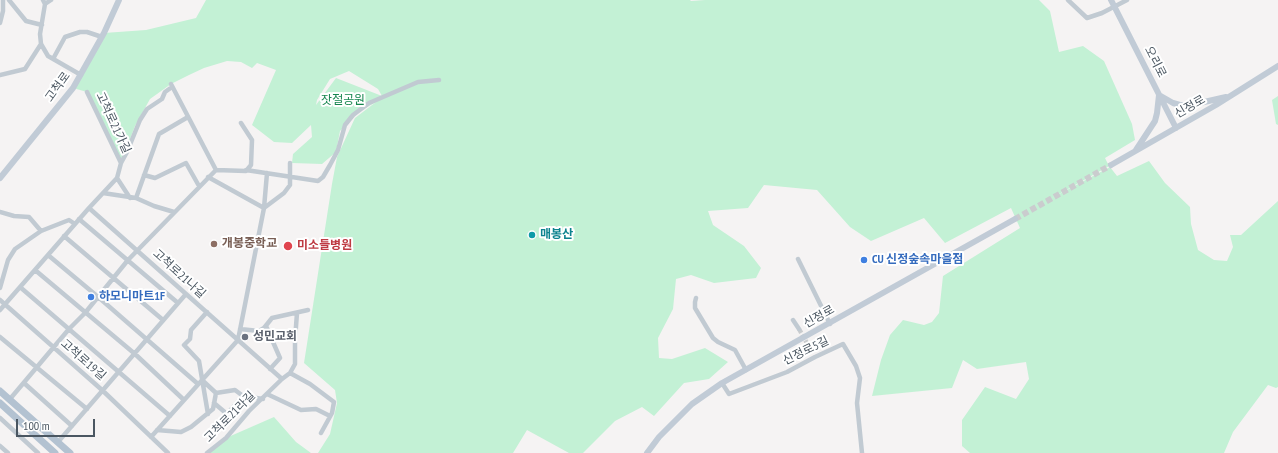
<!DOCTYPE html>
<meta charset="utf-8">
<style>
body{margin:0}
#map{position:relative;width:1278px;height:453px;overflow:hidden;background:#f5f3f3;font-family:"PT Sans Narrow",sans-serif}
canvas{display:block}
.scale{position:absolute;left:16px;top:419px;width:79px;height:18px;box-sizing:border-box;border:2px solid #4a5661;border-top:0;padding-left:5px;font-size:12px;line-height:14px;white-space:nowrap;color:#4a5661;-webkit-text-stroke:3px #fff;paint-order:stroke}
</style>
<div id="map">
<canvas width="1278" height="453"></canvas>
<div class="scale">100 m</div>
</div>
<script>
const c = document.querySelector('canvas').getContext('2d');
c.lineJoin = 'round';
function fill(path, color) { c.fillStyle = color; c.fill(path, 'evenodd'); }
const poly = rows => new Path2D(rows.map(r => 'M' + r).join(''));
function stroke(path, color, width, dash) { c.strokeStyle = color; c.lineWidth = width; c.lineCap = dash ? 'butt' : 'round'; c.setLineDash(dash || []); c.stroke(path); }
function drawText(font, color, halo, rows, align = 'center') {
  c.font = font + ' "PT Sans Narrow","Noto Sans KR",sans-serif'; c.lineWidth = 4; c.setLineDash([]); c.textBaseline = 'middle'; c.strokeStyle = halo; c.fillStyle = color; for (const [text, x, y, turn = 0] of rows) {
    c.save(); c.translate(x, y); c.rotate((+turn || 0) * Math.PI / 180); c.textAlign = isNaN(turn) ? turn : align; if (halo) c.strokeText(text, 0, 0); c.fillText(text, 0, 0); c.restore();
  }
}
fill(poly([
 [206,0,690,0,691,1,705,0,1039,0,1050,11,1059,52,1083,46,1104,61,1132,124,1135,140,1105,158,1109,166,1050,199,1110,167,1117,176,1149,161,1165,183,1190,207,1191,224,1198,250,1214,260,1227,261,1233,247,1230,235,1241,235,1278,201,1278,387,1276,388,1268,385,1233,432,1224,453,970,453,962,446,962,420,985,387,1016,399,1029,379,1026,362,977,369,963,360,952,388,872,396,881,360,890,335,903,320,924,325,932,322,939,313,943,276,1020,228,1011,208,945,243,924,218,871,241,850,227,817,190,764,185,748,208,708,211,713,225,744,246,761,268,756,278,714,283,691,275,676,279,673,309,658,338,659,358,672,359,705,348,728,362,709,379,684,383,654,416,642,407,615,421,583,453,569,453,527,430,513,453,318,453,330,434,337,403,335,390,304,363,332,184,337,157,355,118,376,102,359,112,340,131,336,152,322,164,292,163,293,154,312,137,311,125,292,143,274,142,252,125,276,70,257,63,252,68,241,62,227,61,204,68,189,75,171,84,150,99,135,126,121,163,87,92,73,88,104,33,146,30,196,18],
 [349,71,378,89,382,96,336,78,316,105,317,100,330,79],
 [1278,96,1278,125,1276,124,1272,100],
 [274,417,296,442,311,453,207,453,226,438]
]), '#c3f1d5');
stroke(poly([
 [799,329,812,352]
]), '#caccce', 4.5, [4.5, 2]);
stroke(poly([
 [1015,219,1111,165]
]), '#caccce', 6, [6, 3]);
stroke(poly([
 [9,0,26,21,42,25],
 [43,0,45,4,40,34,41,44,48,56,81,75],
 [1068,0,1087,18,1102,13,1127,0],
 [45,4,51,0],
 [0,23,3,11,3,0],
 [53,59,65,37,80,32,87,32,102,37],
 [0,75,25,69,41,44],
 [171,84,216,170],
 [87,92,121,163],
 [246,170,318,181,323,177,330,165,338,150,345,125,353,115,369,103,418,82,439,80],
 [144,175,155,178,186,163,199,186],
 [117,178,130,198],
 [103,193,136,198,154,206,174,212],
 [136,198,159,134,188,117],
 [89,208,282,379],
 [264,208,284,193,290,185,290,163],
 [264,208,267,173],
 [0,212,14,216,29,217,41,231],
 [79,219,178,303],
 [64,236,163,320],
 [48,255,97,296,198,384],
 [798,259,830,324],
 [35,270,135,354,184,400],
 [20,287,170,416],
 [0,288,8,260,15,249,41,231,69,220,75,224],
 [696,298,695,302,695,308,713,338,718,342,735,350,746,370],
 [0,300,102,390,168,453],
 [0,310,89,208,117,178,121,163,127,152,140,120,147,109,162,99,165,92,172,87],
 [207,312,191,330,190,339,184,345,199,361,208,414],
 [793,320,799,329],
 [266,326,280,358,270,369],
 [240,329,259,331,264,328,272,318,308,310],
 [0,337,87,409],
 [290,373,295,364,295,340,297,313],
 [202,380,216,393],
 [24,383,72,426],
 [722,383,729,394,787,372,815,357,843,344,856,366,860,378,857,403,862,453],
 [267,394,301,410,316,409,330,416],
 [10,399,69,329,85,313,128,260,216,170,246,171,251,165,252,140,241,123],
 [214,403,227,414,243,396],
 [0,418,38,453],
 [157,430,181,432,191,427,213,409,216,393,235,390,243,396,263,399],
 [151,437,238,340,264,208,208,177],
 [58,442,186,294],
 [0,446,8,453],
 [207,453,226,438,249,411,282,379,290,373,310,384,334,402,332,413,321,433]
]), '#c1cad2', 4.5);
stroke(poly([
 [1111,0,1176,128],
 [1136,150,1155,121,1157,113,1159,95,1173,103,1180,105,1191,105,1226,97],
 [1111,165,1216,105,1278,66],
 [0,178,73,88,104,33,119,0],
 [647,453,659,437,692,404,722,383,1015,219]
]), '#c1cbd6', 6);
stroke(poly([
 [0,391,70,453],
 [0,403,55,453]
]), '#b3c2d1', 7);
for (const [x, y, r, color] of [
 [532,235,4,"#0f9aa8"],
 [214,244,4,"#8d6e63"],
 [288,246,5,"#e0444e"],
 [864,260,4,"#3f7fe0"],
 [91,297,4,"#3f7fe0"],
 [245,337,4,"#6b7280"]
]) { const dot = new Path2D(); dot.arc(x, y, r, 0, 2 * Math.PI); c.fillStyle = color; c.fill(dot); stroke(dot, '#fff', 1.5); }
drawText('12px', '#4a5661', '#fff', [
 ["오리로",1155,62,63],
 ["고척로",58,87,-54],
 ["신정로",1190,107,-30],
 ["고척로21가길",113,123,65],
 ["고척로21나길",179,274,42],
 ["신정로",819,317,-29],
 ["신정로5길",806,351,-26],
 ["고척로19길",83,360,41],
 ["고척로21라길",230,417,-45]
]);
drawText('12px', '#17864f', '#fff', [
 ["잣절공원",343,101]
]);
drawText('bold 12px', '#0d838f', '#fff', [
 ["매봉산",540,235]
], 'left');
drawText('bold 12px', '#785e54', '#fff', [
 ["개봉중학교",222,244]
], 'left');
drawText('bold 12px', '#be3a42', '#fff', [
 ["미소들병원",297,246]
], 'left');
drawText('bold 12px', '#366cbe', '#fff', [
 ["CU 신정숲속마을점",872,260],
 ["하모니마트1F",99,297]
], 'left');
drawText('bold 12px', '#5b616d', '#fff', [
 ["성민교회",253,337]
], 'left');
</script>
